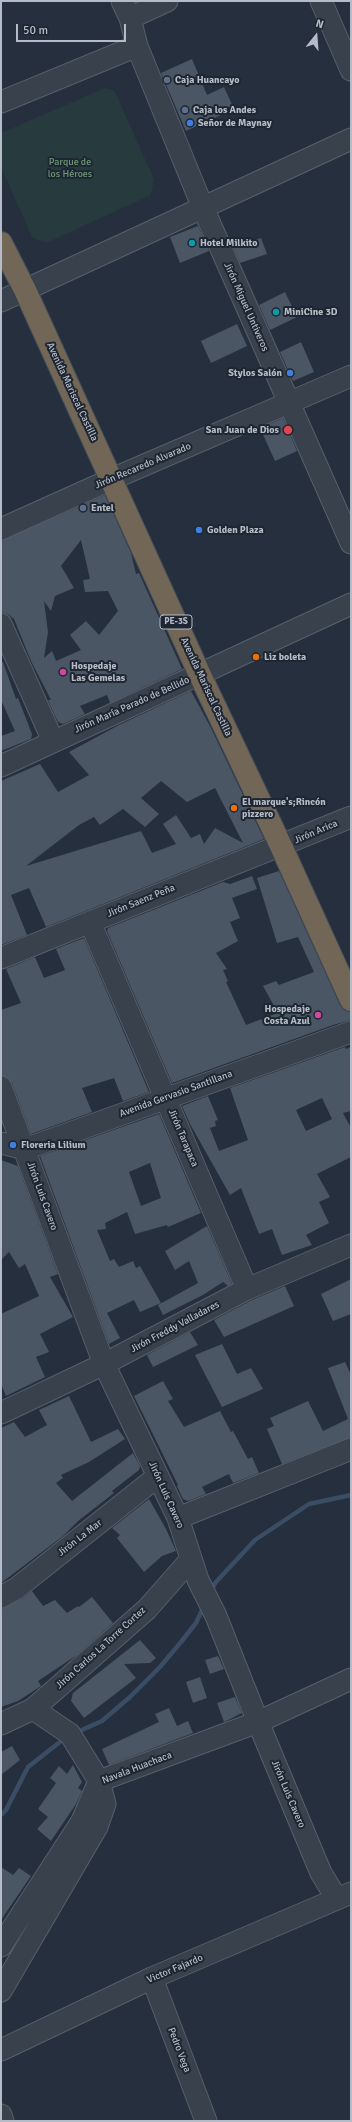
<!DOCTYPE html>
<meta charset="utf-8">
<style>
body{margin:0}
#map{position:relative;width:352px;height:2122px;overflow:hidden;background:#252f3d;font-family:Signika,sans-serif}
canvas{display:block}
.frame{position:absolute;inset:0;border:2px solid #b5bcc8;pointer-events:none}
.north{position:absolute;left:296px;top:16px;width:40px;height:40px;-webkit-text-stroke:3px #1e2632;paint-order:stroke;rotate:17deg;font-size:11px;font-weight:700;line-height:16px;text-align:center;color:#b5bcc8}
.north::after{content:'';display:block;margin:auto;width:14px;height:18px;background:#b5bcc8;clip-path:polygon(50% 0,100% 100%,50% 72%,0 100%)}
.scale{position:absolute;left:16px;top:24px;width:110px;height:18px;box-sizing:border-box;border:2px solid #b5bcc8;border-top:0;padding-left:5px;font-size:12px;line-height:14px;white-space:nowrap;color:#b5bcc8;-webkit-text-stroke:3px #1e2632;paint-order:stroke}
</style>
<div id="map">
<canvas width="352" height="2122"></canvas>
<div class="frame"></div>
<div class="north">N</div>
<div class="scale">50 m</div>
</div>
<script>
const c = document.querySelector('canvas').getContext('2d');
c.lineJoin = 'round';
function fill(path, color) { c.fillStyle = color; c.fill(path, 'evenodd'); }
const poly = rows => new Path2D(rows.map(r => 'M' + r).join(''));
function stroke(path, color, width, dash) { c.strokeStyle = color; c.lineWidth = width; c.lineCap = dash ? 'butt' : 'round'; c.setLineDash(dash || []); c.stroke(path); }
function drawText(font, color, halo, rows, align = 'center') {
  c.font = font + ' Signika,sans-serif'; c.lineWidth = 4; c.setLineDash([]); c.textBaseline = 'middle'; c.strokeStyle = halo; c.fillStyle = color; for (const [text, x, y, turn = 0] of rows) {
    c.save(); c.translate(x, y); c.rotate((+turn || 0) * Math.PI / 180); c.textAlign = isNaN(turn) ? turn : align; if (halo) c.strokeText(text, 0, 0); c.fillText(text, 0, 0); c.restore();
  }
}
fill(poly([
 [105,88,114,90,154,179,151,195,46,243,32,237,1,167,1,133]
]), '#273b3e');
stroke(poly([
 [211,1592,215,1583,255,1540,309,1504,351,1495],
 [75,1733,102,1721,130,1697,160,1667,181,1642,196,1623,204,1606],
 [1,1815,6,1810,28,1767,65,1738]
]), '#3b4d65', 4.5);
fill(poly([
 [192,59,207,95,224,87,234,109,186,131,161,73],
 [198,226,209,251,180,263,170,237],
 [261,238,267,254,240,263,233,247],
 [285,292,297,317,270,330,259,305],
 [237,324,247,346,211,363,201,341],
 [301,342,314,372,293,381,280,352],
 [283,418,297,451,275,461,260,428],
 [105,495,131,553,136,574,139,573,182,669,110,703,107,695,80,706,85,714,63,724,58,722,54,714,48,700,51,700,31,661,14,619,8,614,1,612,1,541],
 [81,540,90,579,83,580,85,592,108,591,118,611,99,635,86,621,70,635,81,650,56,661,52,651,44,658,48,632,44,601,51,611,55,596,74,588,61,566],
 [1,662,3,662,16,699,18,698,32,734,31,739,1,751,1,736,15,731,1,700],
 [191,691,211,728,264,839,46,927,29,888,11,895,27,935,1,945,1,781,40,764,58,792,89,775,69,752,119,725],
 [161,781,187,802,215,788,243,843,215,828,204,844,200,834,191,838,176,815,163,824,176,844,152,853,141,831,26,866,79,825,94,817,100,825,123,809,145,827,159,814,141,798],
 [279,871,340,1005,344,1010,351,1012,351,1020,333,1025,172,1083,107,931,108,928,223,882,230,884,252,876,257,889,232,898,240,918,230,922,238,941,216,953,227,969,223,970,228,981,226,982,246,1025,278,1013,263,986,276,981,279,985,314,972,298,937,277,943,257,878],
 [84,938,149,1092,123,1101,114,1078,82,1088,92,1112,31,1134,12,1083,8,1078,1,1075,1,1010,21,1003,6,969,35,957,44,978,65,970,56,949],
 [345,1047,346,1049,351,1047,351,1111,343,1113,351,1128,351,1157,317,1174,330,1197,319,1202,329,1223,306,1235,312,1245,282,1255,272,1229,259,1234,241,1188,230,1195,190,1124,182,1106,208,1096,218,1120,215,1121,216,1126,210,1128,219,1151,248,1140,230,1088],
 [322,1098,332,1119,306,1131,296,1110],
 [159,1114,201,1213,168,1227,167,1225,135,1234,127,1212,105,1223,106,1229,97,1230,110,1261,114,1259,119,1267,133,1261,136,1268,140,1266,161,1303,140,1312,134,1300,107,1313,120,1338,109,1344,40,1156],
 [150,1163,161,1198,141,1206,129,1172],
 [1,1160,18,1166,58,1274,50,1277,73,1317,40,1334,49,1352,36,1357,45,1377,6,1396,1,1384,1,1314,39,1296,25,1264,19,1268,9,1252,1,1260],
 [207,1226,232,1284,228,1286,223,1282,203,1295,163,1315,158,1305,198,1283,189,1261,175,1270,165,1251],
 [351,1279,351,1314,333,1321,321,1294],
 [285,1286,294,1306,224,1337,214,1320,252,1300],
 [190,1332,198,1345,153,1367,147,1355],
 [222,1344,237,1374,251,1368,263,1389,222,1407,195,1355],
 [345,1362,351,1375,351,1437,282,1464,267,1429,274,1426,270,1418,308,1401,323,1431,348,1419,328,1368],
 [163,1381,173,1399,168,1401,184,1427,220,1411,231,1432,233,1431,248,1459,252,1457,259,1473,233,1483,229,1474,202,1487,206,1494,188,1501,183,1499,177,1486,178,1485,134,1396],
 [69,1396,91,1442,118,1429,125,1439,89,1462,61,1475,63,1478,56,1483,72,1501,133,1453,140,1466,139,1470,112,1491,114,1493,78,1521,63,1536,1,1583,1,1428,14,1422,25,1437,47,1425,39,1410],
 [149,1499,166,1529,176,1551,162,1556,144,1572,117,1538,120,1535,112,1528],
 [32,1591,43,1606,55,1600,67,1613,78,1606,79,1607,92,1597,113,1623,77,1655,38,1681,41,1686,38,1688,18,1701,1,1707,1,1609,23,1598],
 [140,1640,156,1658,150,1663,124,1664,136,1678,84,1718,71,1701,73,1693],
 [218,1656,224,1669,210,1674,205,1660],
 [200,1677,207,1698,193,1703,186,1682],
 [235,1697,242,1713,224,1722,217,1703],
 [169,1708,177,1726,188,1721,193,1733,109,1765,102,1749,159,1722,155,1714],
 [12,1746,20,1760,1,1775,1,1752],
 [73,1765,82,1782,78,1788,82,1791,76,1804,51,1841,37,1829,48,1817,38,1809,56,1783,50,1778,59,1766,67,1774],
 [1,1867,13,1875,19,1868,31,1876,1,1920]
]), '#4b5665');
const minor = poly([
 [122,1,130,18,137,46,203,208,351,543],
 [321,1,351,70],
 [130,18,167,1],
 [1,102,137,46],
 [1,301,351,139],
 [1,529,112,479,351,376],
 [1,624,53,741],
 [1,766,351,604],
 [90,922,247,1289],
 [1,958,351,817],
 [1,1087,104,1364,178,1518,198,1580,216,1616,258,1722,321,1873,337,1899],
 [1,1143,25,1149,351,1032],
 [1,1413,104,1364,247,1289,351,1245],
 [178,1518,351,1449],
 [1,1597,17,1588,158,1476],
 [1,1724,33,1709,147,1609,191,1559],
 [1,1946,82,1821,99,1781,258,1722,351,1679],
 [152,1978,206,2121],
 [1,1991,97,1827,105,1804,99,1781,70,1734,33,1709],
 [1,2050,152,1978,351,1893],
 [1,2115,3,2121]
]);
const highway = poly([
 [1,243,25,290,200,675,281,846,351,1000]
]);
stroke(minor, '#575f6b', 23);
stroke(highway, '#444c58', 24);
stroke(minor, '#39414d', 21);
stroke(highway, '#726756', 22);
for (const [x, y, r, color] of [
 [167,80,4,"#5c6f8a"],
 [185,110,4,"#5c6f8a"],
 [190,123,4,"#3f7fe0"],
 [192,243,4,"#0f9aa8"],
 [276,312,4,"#0f9aa8"],
 [290,373,4,"#3f7fe0"],
 [288,430,5,"#e0444e"],
 [83,508,4,"#5c6f8a"],
 [199,530,4,"#3f7fe0"],
 [256,657,4,"#e8710a"],
 [63,672,4,"#d1479c"],
 [234,808,4,"#e8710a"],
 [318,1015,4,"#d1479c"],
 [13,1145,4,"#3f7fe0"]
]) { const dot = new Path2D(); dot.arc(x, y, r, 0, 2 * Math.PI); c.fillStyle = color; c.fill(dot); stroke(dot, '#1e2632', 1.5); }
for (const [x, y, w] of [
 [176,622,32]
]) { const box = new Path2D(); box.roundRect(x - w / 2, y - 7, w, 14, 3); c.fillStyle = '#1e2632'; c.fill(box); stroke(box, '#b5bcc8', 1); }
drawText('bold 9px', '#b5bcc8', null, [
 ["PE-3S",176,622]
]);
drawText('bold 10px', '#b5bcc8', '#1e2632', [
 ["Caja Huancayo",175,80],
 ["Caja los Andes",193,110],
 ["Señor de Maynay",198,123],
 ["Hotel Milkito",200,243],
 ["MiniCine 3D",284,312],
 ["Stylos Salón",282,373,"right"],
 ["San Juan de Dios",279,430,"right"],
 ["Entel",91,508],
 ["Golden Plaza",207,530],
 ["Liz boleta",264,657],
 ["Hospedaje",71,666],
 ["Las Gemelas",71,678],
 ["El marque's;Rincón",242,802],
 ["pizzero",242,814],
 ["Hospedaje",310,1009,"right"],
 ["Costa Azul",310,1021,"right"],
 ["Floreria Lilium",21,1145]
], 'left');
drawText('10px', '#6d9876', '#1e2632', [
 ["Parque de",70,162],
 ["los Héroes",70,174]
]);
drawText('10px', '#b5bcc8', '#1e2632', [
 ["Jirón Miguel Untiveros",246,307,66],
 ["Avenida Mariscal Castilla",72,392,65],
 ["Jirón Recaredo Alvarado",143,466,-23],
 ["Avenida Mariscal Castilla",206,687,65],
 ["Jirón María Parado de Bellido",132,705,-24],
 ["Jirón Arica",316,832,-23],
 ["Jirón Saenz Peña",141,901,-22],
 ["Avenida Gervasio Santillana",176,1094,-20],
 ["Jirón Tarapaca",183,1138,67],
 ["Jirón Luis Cavero",42,1196,70],
 ["Jirón Freddy Valladares",175,1327,-28],
 ["Jirón Luis Cavero",166,1495,66],
 ["Jirón La Mar",80,1538,-38],
 ["Jirón Carlos La Torre Cortez",101,1648,-42],
 ["Navala Huachaca",137,1768,-21],
 ["Jirón Luis Cavero",288,1794,67],
 ["Victor Fajardo",175,1969,-23],
 ["Pedro Vega",179,2050,69]
]);
</script>
